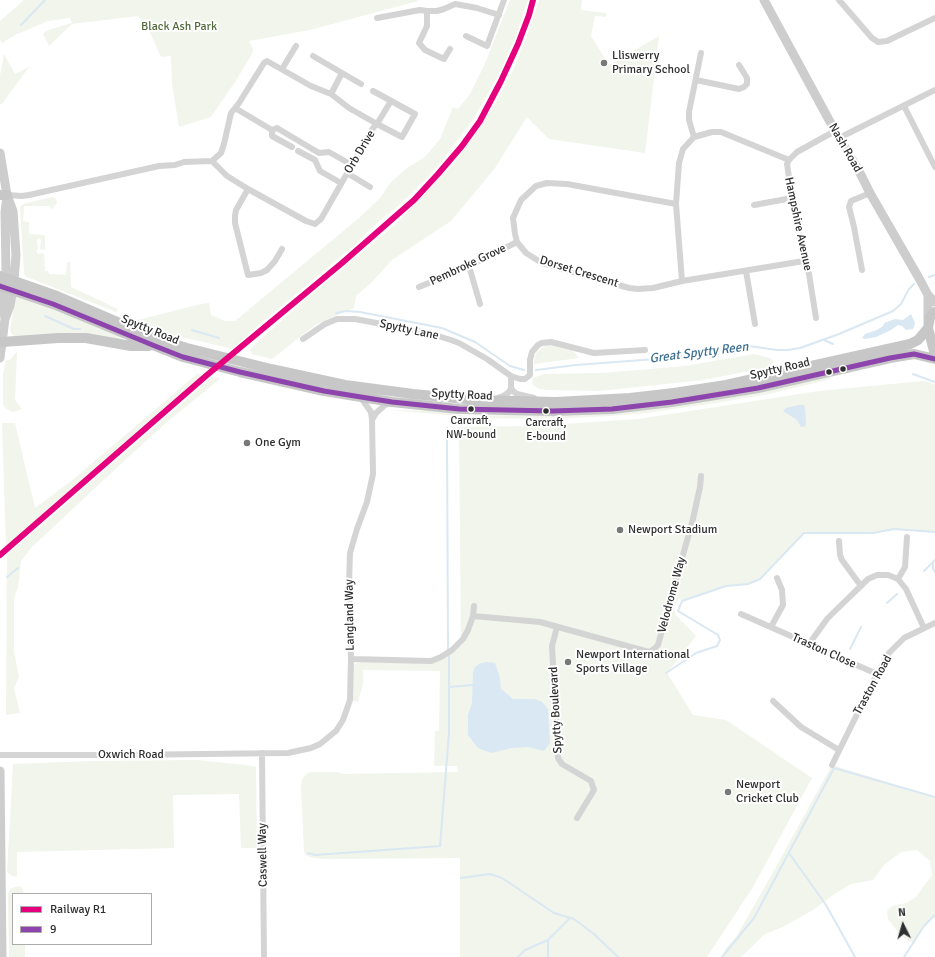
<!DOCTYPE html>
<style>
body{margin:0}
#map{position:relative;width:935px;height:957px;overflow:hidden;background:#fff;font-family:Signika,sans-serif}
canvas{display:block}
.legend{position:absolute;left:12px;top:893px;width:140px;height:52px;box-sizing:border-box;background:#fff;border:1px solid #acacac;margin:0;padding:5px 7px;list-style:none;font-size:12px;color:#2f2f2f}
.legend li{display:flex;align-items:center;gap:8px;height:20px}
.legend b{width:20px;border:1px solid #acacac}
.north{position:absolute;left:883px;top:905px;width:40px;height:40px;-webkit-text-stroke:3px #fff;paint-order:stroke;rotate:355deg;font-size:11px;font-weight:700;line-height:16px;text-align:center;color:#2f2f2f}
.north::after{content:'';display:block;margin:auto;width:14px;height:18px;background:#2f2f2f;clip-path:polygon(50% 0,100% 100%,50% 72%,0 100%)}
</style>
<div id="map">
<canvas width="935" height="957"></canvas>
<ul class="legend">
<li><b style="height:5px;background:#e5007d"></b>Railway R1</li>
<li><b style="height:5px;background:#8e44ad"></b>9</li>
</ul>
<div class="north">N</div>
</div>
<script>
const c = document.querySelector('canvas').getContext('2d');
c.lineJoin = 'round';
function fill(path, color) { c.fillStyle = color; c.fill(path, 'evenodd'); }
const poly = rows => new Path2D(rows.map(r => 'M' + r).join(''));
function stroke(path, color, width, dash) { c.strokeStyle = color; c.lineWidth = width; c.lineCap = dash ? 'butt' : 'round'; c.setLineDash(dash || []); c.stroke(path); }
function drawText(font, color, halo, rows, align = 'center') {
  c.font = font + ' Signika,sans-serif'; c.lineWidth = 4; c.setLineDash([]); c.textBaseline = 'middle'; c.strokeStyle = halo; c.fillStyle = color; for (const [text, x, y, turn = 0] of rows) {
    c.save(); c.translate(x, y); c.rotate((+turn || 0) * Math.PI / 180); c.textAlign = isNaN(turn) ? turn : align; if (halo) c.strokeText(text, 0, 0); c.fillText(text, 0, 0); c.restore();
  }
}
fill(poly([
 [24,0,418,0,418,1,310,30,249,41,253,49,252,54,235,82,211,117,179,127,172,84,171,56,161,57,148,28,138,16,72,24,49,46,43,34,45,32,51,29,72,23,70,18,48,21,15,35,2,43,0,40,0,21],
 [510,0,528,0,516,36,498,76,474,118,442,161,427,178,399,205,370,229,357,243,261,323,233,349,165,333,120,316,121,313,138,320,201,304,209,303,211,315,225,321,235,321,359,218,380,198,390,183,407,168,425,157,440,139,453,107,458,109,470,94,484,66],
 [539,0,582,0,581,10,606,13,606,17,595,16,591,36,609,65,659,36,645,153,549,139,527,117,495,168,451,221,392,260,372,282,356,296,354,308,315,325,272,359,252,354,250,349,306,299,396,224,456,161,494,106,514,68,530,28],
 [4,54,15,74,29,67,2,104,0,104,0,76],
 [52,197,56,199,57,203,53,208,51,209,50,206,24,206,23,221,29,222,29,234,45,235,45,250,40,249,41,240,39,238,37,240,38,249,36,251,38,254,44,253,45,271,48,271,49,274,66,275,67,262,70,262,71,287,118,309,116,312,27,277,24,274,20,207,23,204],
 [22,296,122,337,123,338,121,340,18,337,14,336,11,333,10,329,16,297],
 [550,345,572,351,575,353,579,358,534,364,535,356,537,352,545,346],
 [17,351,15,400,22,409,13,412,5,408,3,403,3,374,6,360,10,360],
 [754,354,770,358,773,361,772,364,766,368,703,380,600,391,547,390,540,389,534,386,532,383,533,378,544,374,603,373,685,366],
 [197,374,203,375,6,546,2,423,15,423,35,508,70,482],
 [212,377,221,378,167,422,124,461,32,547,21,561,18,587,14,598,14,651,19,677,14,688,20,713,6,715,7,555],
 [830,377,831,379,769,394,722,402,646,413,610,416,549,419,484,418,388,410,443,411,464,416,474,416,552,414],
 [923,381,929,382,935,385,935,532,894,529,873,533,804,533,760,579,748,584,726,586,682,601,679,598,674,606,675,614,696,636,667,673,693,715,726,720,812,778,753,887,707,957,460,957,460,858,325,859,313,858,305,855,304,851,301,787,302,780,305,775,310,772,338,772,343,774,458,772,457,766,434,766,435,731,439,731,440,671,363,670,363,684,358,702,352,700,353,665,360,662,434,663,461,645,459,427,534,426,638,419,819,391],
 [197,760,246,765,256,767,257,848,241,848,239,794,173,795,174,848,17,852,17,877,12,876,7,872,13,764,92,761],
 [832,765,935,797,935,915,924,926,914,944,901,936,888,919,887,911,892,906,906,903,916,897,932,875,930,861,917,850,901,852,884,865,873,880,851,884,833,895,813,910,783,927,765,934,741,957,723,957,723,954,726,948,736,937,767,883],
 [20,886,22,888,24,894,13,894,13,944,25,944,25,957,9,957,8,894,10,889,15,887]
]), '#f1f5ec');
fill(poly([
 [911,314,915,323,914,327,913,329,906,330,902,326,898,325,891,330,876,337,865,339,862,338,865,334,877,330,883,326,884,323,895,319,903,320],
 [799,405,804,405,805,409,806,423,805,427,801,427,797,420,783,411,786,408],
 [486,662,495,663,500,678,501,689,513,699,535,699,542,702,548,709,550,743,544,751,528,747,512,748,491,753,478,748,468,735,468,715,472,703,473,672,475,667,479,664]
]), '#d9e8f2');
stroke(poly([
 [21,25,45,0],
 [929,277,935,275],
 [336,313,346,311,360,312,442,328,475,342,510,366,524,370],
 [45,316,74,329,80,329],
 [192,330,219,338],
 [824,340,833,344],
 [536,370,576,365,669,358,749,346,777,350,788,350,800,348,839,334,893,311,901,304,909,289,914,284],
 [913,374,935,382],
 [447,428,448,650],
 [933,563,933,569,935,572],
 [924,571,935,560],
 [7,577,18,568],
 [887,603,897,594],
 [850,649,861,627],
 [449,654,449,687],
 [666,673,696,653,717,646,720,640,718,635,678,611,682,601,726,586,748,584,760,579,804,533,873,533,894,529,935,532],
 [308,853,315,855,440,846,449,733,449,687,473,685],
 [789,853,826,905,855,957],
 [461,878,490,874,502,878,554,913,574,919,594,934,618,957],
 [518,957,525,950,548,940],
 [548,957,548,940,570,918],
 [722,957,754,918,834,768,935,797],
 [904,957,924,926,935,915]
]), '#d9e8f2', 2);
stroke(poly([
 [839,0,872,38,878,42,887,41,935,18],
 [427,11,427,26,419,43,425,50,444,59,450,49],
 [377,18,420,10,427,11,437,11,444,9,455,4,477,8,499,15],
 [466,36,487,46,504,0],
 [313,56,361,84],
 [282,69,296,46],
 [696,80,739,89,744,87,747,84,747,78,739,65],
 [373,91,415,114,402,137,377,124,391,101],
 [331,94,342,73],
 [904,106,935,167],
 [235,108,272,130,277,128,319,153,329,152,352,165],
 [272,130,272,136,292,147],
 [694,137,689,120,689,112,701,53],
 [839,138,935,90],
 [298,151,315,160,320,171,341,183],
 [347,173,370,187],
 [248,189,236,210,235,216,235,223,248,275,261,273,267,270,275,261,282,249],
 [7,195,22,196,29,195,159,166,175,165,184,162,212,161,227,176,248,189,306,221,315,224,321,219,373,128,377,124,349,108,331,94,311,86,267,61,264,63,239,103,231,113,224,144,221,153,212,161],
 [676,204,567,184,547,183,536,186,521,200,513,218,515,234,517,242,526,253,542,263,629,288,638,289,653,288,682,281,804,261],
 [754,205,792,198],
 [469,266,480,304],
 [862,270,854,227,849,207,851,201,870,193],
 [746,271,755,324],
 [682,281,676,204,679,163,683,149,694,137,712,132,721,132,789,160],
 [419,287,469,266,517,242],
 [816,318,809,274,804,261,792,198,787,164,789,160,797,152,835,131],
 [303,339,325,324,337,319,355,319,425,332,451,340,459,343,487,359,511,376],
 [511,388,513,391,517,394,534,398],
 [498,398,505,395,509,392,511,388,511,376,520,379,525,379,530,375,530,360,532,352,538,345,542,343,551,342,594,353,645,350],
 [372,420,376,413,385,405,391,403],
 [839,541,840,555,842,560,861,586],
 [898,579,905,567,907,537],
 [741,614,877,674],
 [473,616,540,622,638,649,649,652,654,649,658,645,693,519,700,487,701,476],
 [557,627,552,646,558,758,562,764,591,781,594,790,577,818],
 [771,627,783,605,782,590,777,578],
 [809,644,827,619,835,611,868,579,877,575,888,575,898,579,906,589,924,628],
 [351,659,431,661,441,657,452,650,463,639,468,630,473,616,474,606],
 [773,701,801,727,839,750],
 [262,753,264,957],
 [0,755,121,755,288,753,311,748,320,744,336,731,343,720,350,700,351,659,349,583,350,553,357,529,367,502,373,474,372,420,371,412,361,398],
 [832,765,877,674,889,653,904,638,935,623]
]), '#d4d4d4', 6);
stroke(poly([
 [764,0,835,131,858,169,870,193,920,280,928,295,935,302],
 [0,153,7,195,13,211,16,255,14,281,10,306,5,319],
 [928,295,928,322],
 [0,358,5,319,3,302,6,272,5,212,7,196],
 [0,771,2,957]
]), '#cdcdcd', 9);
stroke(poly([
 [0,195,7,195],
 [0,276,57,296,127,326,164,341,187,348,271,369,345,385,413,394,476,400,556,402,630,398,674,393,726,385,910,344,918,340,928,328],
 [0,286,53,304,155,346,183,357,240,372,324,391,392,402,459,409,553,411,612,409,672,402,758,388,890,358,914,354,935,359],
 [935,312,930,317,928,328,935,355],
 [2,342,58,338,86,338,131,346,149,346]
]), '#c7c7c7', 10);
stroke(poly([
 [0,286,53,304,155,346,183,357,240,372,324,391,392,402,459,409,553,411,612,409,672,402,758,388,890,358,914,354,935,359]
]), '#8e44ad', 5);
stroke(poly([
 [0,555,207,375,342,263,414,200,438,174,462,146,480,121,501,81,518,44,529,15,533,0]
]), '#e5007d', 6);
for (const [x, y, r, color] of [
 [604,63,4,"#787878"],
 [843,369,3.5,"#2f2f2f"],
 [829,372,3.5,"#2f2f2f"],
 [471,409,3.5,"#2f2f2f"],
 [546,411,3.5,"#2f2f2f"],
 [247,443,4,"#787878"],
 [620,530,4,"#787878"],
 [568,662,4,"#787878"],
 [728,792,4,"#787878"]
]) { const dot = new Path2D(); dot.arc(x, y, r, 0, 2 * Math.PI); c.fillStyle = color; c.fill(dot); stroke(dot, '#fff', 1.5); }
drawText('11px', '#2f2f2f', '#fff', [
 ["Carcraft,",471,421],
 ["NW-bound",471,435],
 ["Carcraft,",546,423],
 ["E-bound",546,437]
]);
drawText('12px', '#526b3c', '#fff', [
 ["Black Ash Park",179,27]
]);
drawText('12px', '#2f2f2f', '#fff', [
 ["Lliswerry",612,56],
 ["Primary School",612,70],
 ["One Gym",255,443],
 ["Newport Stadium",628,530],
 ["Newport International",576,655],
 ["Sports Village",576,669],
 ["Newport",736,785],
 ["Cricket Club",736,799]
], 'left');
drawText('12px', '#2f2f2f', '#fff', [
 ["Nash Road",845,148,60],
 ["Orb Drive",360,152,-59],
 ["Hampshire Avenue",798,224,78],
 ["Pembroke Grove",468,265,-25],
 ["Dorset Crescent",579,272,17],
 ["Spytty Road",150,330,22],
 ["Spytty Lane",409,330,12],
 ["Spytty Road",780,369,-13],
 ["Spytty Road",462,395,3],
 ["Velodrome Way",672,595,-75],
 ["Langland Way",350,615,-91],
 ["Traston Close",824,651,24],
 ["Traston Road",873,685,-61],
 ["Spytty Boulevard",556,710,-93],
 ["Oxwich Road",131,755],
 ["Caswell Way",263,855,-91]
]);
drawText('italic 13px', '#3c7092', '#fff', [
 ["Great Spytty Reen",699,353,-7]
]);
</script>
